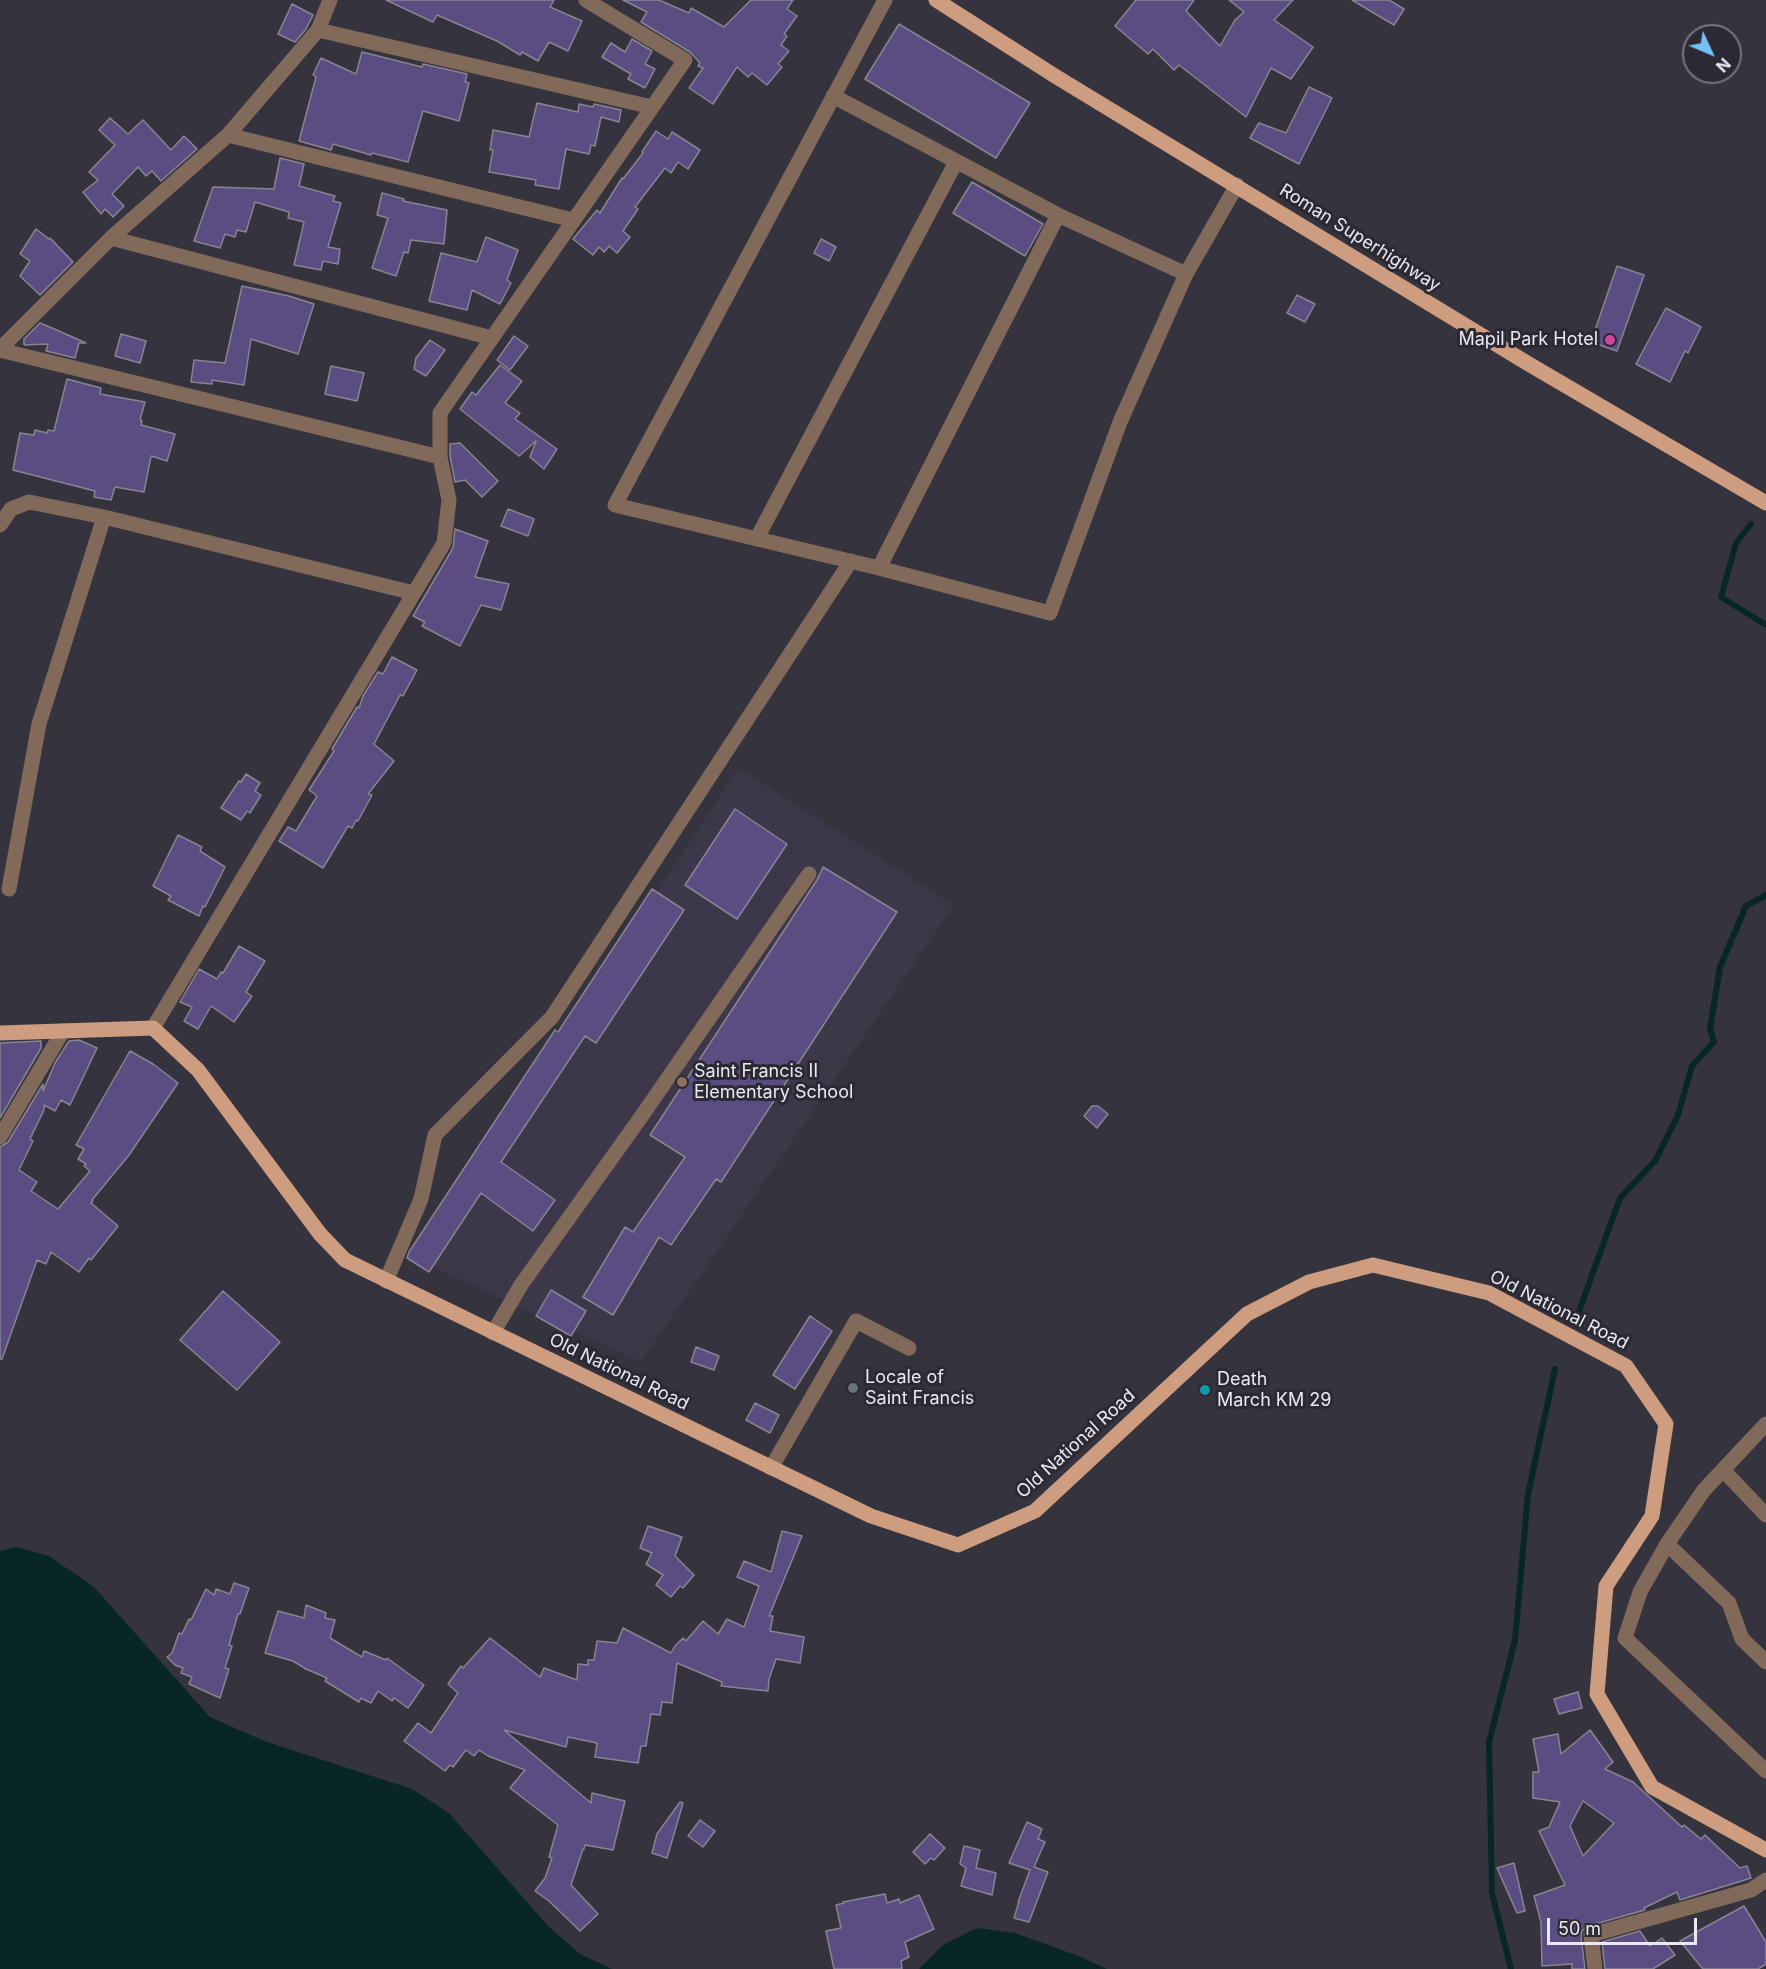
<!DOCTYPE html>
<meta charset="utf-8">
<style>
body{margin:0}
#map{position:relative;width:1766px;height:1969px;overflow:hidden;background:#35333e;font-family:Inter,sans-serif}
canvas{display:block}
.north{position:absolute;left:1682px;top:24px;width:60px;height:60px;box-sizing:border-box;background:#2b2934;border:2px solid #77767f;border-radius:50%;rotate:134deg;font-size:16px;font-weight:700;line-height:24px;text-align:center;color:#eae9f0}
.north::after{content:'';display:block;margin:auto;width:21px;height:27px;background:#77c0f7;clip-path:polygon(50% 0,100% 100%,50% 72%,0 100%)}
.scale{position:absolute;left:1547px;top:1918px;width:150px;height:27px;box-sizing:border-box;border:3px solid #eae9f0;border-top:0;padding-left:8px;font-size:18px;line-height:21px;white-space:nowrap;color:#eae9f0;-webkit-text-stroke:4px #2b2934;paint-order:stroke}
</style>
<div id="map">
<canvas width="1766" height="1969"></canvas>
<div class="north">N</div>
<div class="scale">50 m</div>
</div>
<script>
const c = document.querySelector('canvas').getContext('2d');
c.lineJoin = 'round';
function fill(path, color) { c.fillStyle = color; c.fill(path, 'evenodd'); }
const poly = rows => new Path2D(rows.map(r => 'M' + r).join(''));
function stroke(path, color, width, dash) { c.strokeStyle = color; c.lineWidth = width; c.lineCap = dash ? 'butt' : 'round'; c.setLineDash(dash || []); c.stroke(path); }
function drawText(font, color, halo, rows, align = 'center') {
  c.font = font + ' Inter,sans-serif'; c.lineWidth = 6; c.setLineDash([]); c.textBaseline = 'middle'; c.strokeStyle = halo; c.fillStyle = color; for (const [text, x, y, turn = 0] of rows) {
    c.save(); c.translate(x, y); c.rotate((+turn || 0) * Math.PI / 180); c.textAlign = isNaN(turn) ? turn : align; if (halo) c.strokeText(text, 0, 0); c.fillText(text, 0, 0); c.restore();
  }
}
fill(poly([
 [738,768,954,905,641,1362,417,1260]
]), '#3c384a');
fill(poly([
 [16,1547,49,1556,94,1587,210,1717,264,1741,412,1789,449,1813,548,1926,580,1954,612,1969,0,1969,0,1551],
 [977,1928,1015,1933,1081,1957,1107,1969,919,1969,943,1945]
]), '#092627');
stroke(poly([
 [1751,524,1736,543,1721,597,1766,625],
 [1575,1322,1620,1198,1655,1161,1678,1115,1692,1066,1714,1042,1710,1029,1720,967,1746,906,1766,895],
 [1511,1969,1492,1893,1489,1742,1515,1640,1528,1494,1555,1369]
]), '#092627', 6);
const building = poly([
 [386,0,554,0,550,7,582,21,568,51,549,42,538,61,522,52,520,55,497,41,437,15,433,22,386,0],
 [623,0,659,0,689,13,691,8,724,27,751,0,793,0,787,9,797,16,784,34,787,36,781,45,789,51,778,64,782,67,767,85,752,73,748,77,737,67,713,104,689,88,703,68,698,66,700,63,690,52,641,22,647,12,623,0],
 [1136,0,1194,0,1186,11,1220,46,1235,20,1244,12,1229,0,1293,0,1274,20,1313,47,1291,79,1271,68,1246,117,1179,65,1174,70,1153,49,1148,54,1115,26,1136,0],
 [1352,0,1389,0,1404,9,1394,25,1352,0],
 [292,4,313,15,306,29,295,42,278,34,292,4],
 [899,24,1030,103,996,158,865,79,899,24],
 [632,39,652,51,645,64,655,69,645,88,628,79,631,74,602,57,611,43,625,52,632,39],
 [362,52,422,67,423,64,467,74,465,82,469,83,459,121,423,111,408,162,372,153,371,155,333,144,331,150,299,141,316,77,313,75,321,58,356,74,362,52],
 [1309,87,1332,98,1299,164,1250,138,1259,123,1286,133,1309,87],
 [537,103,578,112,579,104,593,107,594,104,621,110,619,122,601,117,595,146,591,145,589,154,566,149,559,189,535,185,536,180,489,172,493,150,490,150,493,130,529,137,537,103],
 [110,118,128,134,143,120,171,150,184,136,197,149,161,181,152,171,146,176,138,167,112,194,124,206,113,217,105,209,101,214,83,192,98,180,89,172,115,145,99,130,110,118],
 [656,131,668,139,672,132,700,150,688,169,678,162,671,173,665,168,635,207,638,209,623,231,630,237,617,253,609,246,604,252,599,247,593,255,573,239,597,210,600,213,622,178,623,179,643,153,642,152,656,131],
 [280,158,304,164,299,186,335,196,333,201,341,203,328,247,340,249,338,264,323,261,321,270,294,265,304,222,288,218,289,212,255,202,246,232,237,230,235,237,225,234,220,248,194,241,213,187,274,189,280,158],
 [972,182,1043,224,1025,256,953,213,972,182],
 [382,193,404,199,403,201,447,210,444,244,411,240,408,253,404,252,396,276,372,268,388,218,377,215,382,193],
 [36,229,49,239,50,238,73,262,40,295,20,276,30,261,20,254,36,229],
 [486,237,518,250,507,280,511,283,500,304,472,290,467,310,429,301,441,253,477,262,486,237],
 [821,239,836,247,829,261,814,253,821,239],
 [1617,266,1644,275,1617,351,1591,342,1617,266],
 [242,286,289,296,314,304,298,354,251,339,244,385,212,380,212,384,191,382,194,360,225,363,242,286],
 [1297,295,1315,304,1305,322,1287,313,1297,295],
 [1666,308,1701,327,1688,353,1685,351,1670,382,1636,364,1666,308],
 [40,323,52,328,86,343,79,343,75,358,46,351,48,344,24,345,24,339,40,323],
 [121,334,146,341,140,363,115,356,121,334],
 [514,336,528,346,510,370,497,360,514,336],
 [430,340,445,350,426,376,414,369,416,358,430,340],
 [500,365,522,381,505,403,520,413,515,419,557,449,544,469,530,457,536,441,519,456,460,409,472,392,476,395,500,365],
 [331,366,364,373,357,401,325,394,331,366],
 [67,379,101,388,100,394,145,402,140,420,142,421,141,425,175,434,167,461,151,456,144,492,115,487,111,500,94,497,95,491,13,470,20,433,34,435,35,430,47,433,48,430,54,431,67,379],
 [460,443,498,481,482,497,465,480,455,482,450,456,450,444,460,443],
 [508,509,534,519,528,536,501,526,508,509],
 [455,529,488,541,475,577,509,584,501,610,481,605,460,646,422,626,425,622,413,616,453,548,455,529],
 [392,657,417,670,403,696,400,695,374,744,394,761,368,794,372,795,358,821,356,820,352,828,348,826,323,868,279,841,288,827,296,831,317,796,309,790,334,751,332,749,357,707,359,708,363,696,378,672,383,674,392,657],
 [246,774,260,783,255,791,261,795,250,813,247,811,241,820,221,808,239,781,241,782,246,774],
 [735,809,787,844,737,919,685,885,735,809],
 [178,835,202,847,200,851,225,867,205,907,203,906,199,916,168,900,171,896,153,886,178,835],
 [823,867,897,912,721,1182,716,1179,671,1245,659,1237,613,1315,583,1297,625,1227,633,1232,685,1157,650,1135,817,880,823,867],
 [652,889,684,910,596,1043,585,1036,501,1162,555,1200,533,1231,481,1193,429,1272,407,1258,409,1252,555,1030,558,1032,652,889],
 [239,946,265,961,246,992,252,996,234,1022,211,1006,198,1029,184,1021,192,1007,180,1002,199,969,217,979,221,972,223,973,239,946],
 [79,1040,97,1048,70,1105,61,1100,55,1111,44,1105,44,1110,30,1139,33,1141,19,1170,37,1182,31,1191,58,1209,90,1171,84,1166,86,1164,78,1159,84,1149,76,1145,130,1051,153,1064,178,1083,129,1155,92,1200,93,1201,91,1203,118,1226,91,1260,89,1258,79,1272,51,1252,46,1264,37,1260,2,1359,0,1359,0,1147,8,1142,43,1084,43,1091,55,1063,69,1041,79,1040],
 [41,1041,41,1048,0,1118,0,1043,41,1041],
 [1092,1106,1098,1106,1108,1114,1097,1128,1084,1116,1092,1106],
 [551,1290,586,1311,571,1336,536,1316,551,1290],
 [223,1291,280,1342,237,1390,180,1340,223,1291],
 [810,1316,832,1331,795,1389,773,1375,810,1316],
 [696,1347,719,1356,714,1370,691,1362,696,1347],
 [755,1403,779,1415,770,1433,746,1420,755,1403],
 [648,1526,682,1537,675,1556,694,1575,683,1588,680,1586,671,1597,656,1585,663,1575,646,1564,652,1553,640,1548,648,1526],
 [782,1531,802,1536,769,1616,773,1616,770,1631,804,1637,800,1663,776,1659,769,1679,768,1691,721,1686,722,1682,677,1663,672,1703,662,1702,660,1715,651,1714,646,1746,641,1746,638,1763,595,1757,597,1743,568,1737,566,1747,504,1730,591,1803,592,1793,625,1801,613,1850,585,1845,584,1849,583,1849,571,1885,598,1914,580,1931,549,1901,535,1891,545,1878,552,1858,549,1857,558,1825,510,1788,525,1770,488,1756,479,1750,474,1756,466,1750,453,1767,450,1765,445,1771,404,1741,418,1723,431,1733,458,1693,448,1684,461,1666,463,1668,490,1638,540,1677,544,1668,577,1680,578,1664,588,1665,588,1660,594,1660,597,1641,617,1643,623,1628,671,1653,675,1646,683,1638,686,1641,703,1621,718,1634,727,1619,744,1627,759,1586,737,1577,744,1561,771,1572,782,1531],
 [234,1583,249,1588,240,1614,238,1614,229,1645,232,1646,225,1668,229,1669,220,1698,189,1684,192,1677,181,1673,183,1668,175,1665,167,1657,172,1653,179,1633,182,1634,189,1619,191,1620,206,1589,214,1595,216,1589,230,1594,234,1583],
 [306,1605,326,1613,325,1618,335,1620,330,1638,362,1657,364,1651,386,1660,387,1658,424,1685,408,1708,394,1698,392,1701,378,1691,371,1703,361,1698,359,1702,325,1681,327,1678,306,1669,293,1661,265,1653,278,1611,304,1618,306,1605],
 [1578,1692,1582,1708,1559,1714,1554,1699,1578,1692],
 [1590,1730,1613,1762,1605,1769,1633,1782,1682,1827,1684,1825,1701,1839,1705,1835,1740,1868,1747,1866,1751,1878,1680,1900,1677,1892,1644,1908,1645,1910,1588,1926,1582,1931,1581,1936,1585,1969,1572,1969,1572,1964,1542,1966,1541,1922,1534,1896,1565,1885,1539,1831,1549,1827,1560,1802,1533,1798,1533,1772,1539,1772,1533,1739,1558,1734,1561,1754,1590,1730],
 [1583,1801,1614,1823,1583,1856,1570,1826,1583,1801],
 [680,1802,683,1803,667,1858,652,1853,657,1834,680,1802],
 [700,1820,715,1831,703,1847,688,1836,700,1820],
 [1027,1822,1042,1829,1038,1839,1045,1842,1034,1867,1048,1872,1029,1922,1014,1918,1019,1902,1018,1902,1030,1870,1009,1863,1027,1822],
 [930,1834,945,1848,934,1860,931,1858,925,1864,913,1852,930,1834],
 [964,1846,980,1850,976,1868,996,1873,992,1895,961,1886,966,1868,960,1864,964,1846],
 [1514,1863,1525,1911,1517,1913,1497,1868,1514,1863],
 [885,1894,887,1903,899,1899,900,1903,919,1895,934,1929,905,1942,909,1957,901,1961,902,1969,834,1969,826,1931,841,1928,836,1905,844,1903,843,1902,885,1894],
 [1744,1906,1766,1942,1766,1964,1758,1969,1703,1969,1680,1941,1744,1906],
 [1640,1931,1650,1946,1662,1938,1675,1955,1653,1969,1605,1969,1602,1942,1640,1931]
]);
fill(building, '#5b4c81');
stroke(building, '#888593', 1.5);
stroke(poly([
 [885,0,615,505,879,568,1050,613,1120,422,1186,274,1237,185],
 [318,30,652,107],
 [833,96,1058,215,1186,274],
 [228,135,318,30,330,0],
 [492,338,111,238,228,135,573,220],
 [0,349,111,238],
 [0,350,440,457],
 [0,525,11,509,29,502,104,517,414,593],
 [757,538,956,162],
 [879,568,1058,215],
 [9,889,39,724,104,517],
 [153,1028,444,543,449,500,440,457,440,413,685,60,586,0],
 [0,1137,63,1031],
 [386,1281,421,1199,435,1135,552,1017,851,561],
 [493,1333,521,1285,641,1117,809,874],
 [1766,1424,1704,1490,1667,1544,1640,1592,1625,1638,1766,1771],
 [771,1468,856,1321,909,1348],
 [1723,1470,1766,1515],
 [1667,1544,1729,1603,1742,1639,1766,1662],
 [1595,1969,1591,1935,1751,1890,1766,1880]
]), '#826a5b', 15);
stroke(poly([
 [936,0,1055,76,1527,363,1766,503],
 [0,1033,153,1028,198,1070,320,1234,345,1260,871,1516,958,1545,1035,1511,1247,1314,1309,1282,1373,1265,1489,1293,1626,1366,1666,1424,1652,1516,1606,1586,1597,1694,1652,1787,1766,1850]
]), '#ce9d7f', 15);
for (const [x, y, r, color] of [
 [1610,340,6,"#d1479c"],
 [682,1082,6,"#8d6e63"],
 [853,1388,6,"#6b7280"],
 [1205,1390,6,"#0f9aa8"]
]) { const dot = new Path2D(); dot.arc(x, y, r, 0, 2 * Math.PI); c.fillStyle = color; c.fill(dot); stroke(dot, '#2b2934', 2); }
drawText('18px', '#eae9f0', '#2b2934', [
 ["Roman Superhighway",1360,238,32],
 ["Old National Road",1559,1310,27],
 ["Old National Road",619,1372,26],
 ["Old National Road",1076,1444,-42]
]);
drawText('18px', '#eae9f0', '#2b2934', [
 ["Mapil Park Hotel",1598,340,"right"],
 ["Saint Francis Ⅱ",694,1072],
 ["Elementary School",694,1093],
 ["Locale of",865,1378],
 ["Saint Francis",865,1399],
 ["Death",1217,1380],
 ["March KM 29",1217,1401]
], 'left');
</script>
